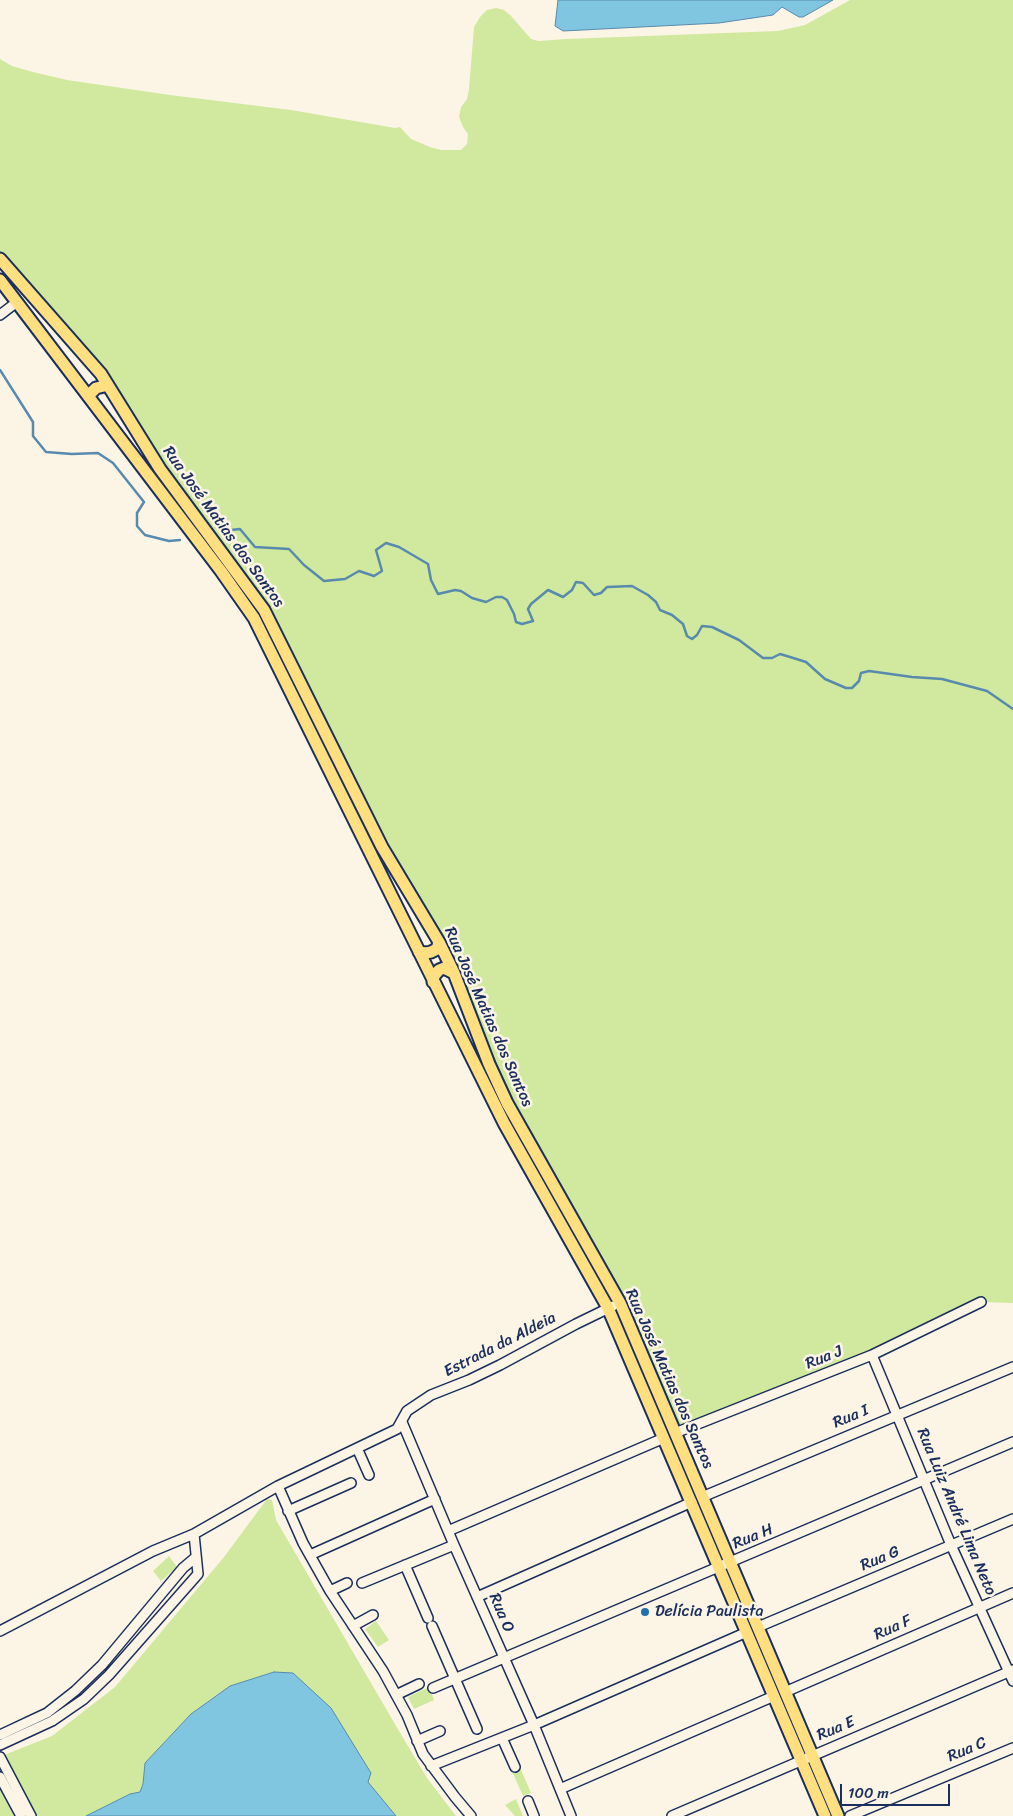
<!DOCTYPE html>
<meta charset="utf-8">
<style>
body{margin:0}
#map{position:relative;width:1013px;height:1816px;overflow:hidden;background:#fcf5e5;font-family:Sriracha,sans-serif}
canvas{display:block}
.scale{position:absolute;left:840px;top:1784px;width:110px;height:22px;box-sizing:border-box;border:2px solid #1b2f5e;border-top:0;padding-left:6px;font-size:15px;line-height:18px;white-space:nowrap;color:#1b2f5e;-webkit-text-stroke:4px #fcf5e5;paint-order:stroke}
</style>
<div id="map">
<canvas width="1013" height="1816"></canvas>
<div class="scale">100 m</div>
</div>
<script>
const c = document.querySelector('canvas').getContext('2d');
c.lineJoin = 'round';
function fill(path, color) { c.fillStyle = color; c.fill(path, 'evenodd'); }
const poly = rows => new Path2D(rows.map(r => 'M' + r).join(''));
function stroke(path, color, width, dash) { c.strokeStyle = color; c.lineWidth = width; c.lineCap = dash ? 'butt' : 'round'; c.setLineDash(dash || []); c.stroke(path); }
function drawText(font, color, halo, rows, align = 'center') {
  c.font = font + ' Sriracha,sans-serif'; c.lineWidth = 5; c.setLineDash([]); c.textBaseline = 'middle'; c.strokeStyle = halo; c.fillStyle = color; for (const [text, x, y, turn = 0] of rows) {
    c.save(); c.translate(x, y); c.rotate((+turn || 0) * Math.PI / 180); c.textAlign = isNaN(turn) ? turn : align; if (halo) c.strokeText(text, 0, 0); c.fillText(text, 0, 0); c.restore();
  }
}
fill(poly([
 [850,0,1013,0,1013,1303,981,1302,872,1355,675,1433,620,1303,527,1140,430,926,270,621,160,469,108,385,0,259,0,59,12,66,33,72,67,80,170,95,291,110,395,128,400,127,411,139,430,147,441,150,461,150,467,144,468,134,463,127,459,117,461,107,467,99,469,89,474,27,480,17,487,10,496,8,504,10,511,16,531,39,539,41,566,39,778,31,805,25],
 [267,1499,272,1500,276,1520,399,1731,427,1778,456,1816,396,1816,274,1672,230,1686,191,1714,145,1763,143,1784,140,1792,130,1794,86,1816,36,1816,4,1755,52,1736,115,1687,224,1557],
 [169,1556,177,1567,161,1581,153,1571],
 [376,1621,389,1640,378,1647,365,1629],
 [429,1687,434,1700,414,1709,408,1697],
 [519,1765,531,1793,523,1796,511,1769],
 [0,1783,18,1816,0,1816],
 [516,1799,523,1816,515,1816,505,1805]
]), '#d1e99f');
const water = poly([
 [558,0,833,0,803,17,799,17,782,7,773,15,719,23,563,31,555,26,558,0],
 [274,1672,293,1673,331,1708,371,1773,368,1782,396,1816,86,1816,130,1794,140,1792,143,1784,145,1763,191,1714,230,1686,274,1672]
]);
fill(water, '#80c6e1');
stroke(water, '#588aad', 1);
stroke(poly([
 [0,370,33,422,33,436,46,452,72,454,98,453,113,463,144,502,137,513,137,526,145,535,169,541,180,540],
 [222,531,240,529,255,547,289,549,304,565,324,581,345,579,359,571,374,576,382,571,376,550,386,543,399,547,428,564,431,580,438,594,455,590,461,591,472,598,486,602,496,597,502,597,507,600,514,614,516,622,522,624,533,621,528,609,531,604,548,590,563,597,572,590,576,582,583,583,594,595,601,593,607,587,632,586,648,595,656,602,660,610,672,615,683,624,687,636,692,639,697,635,702,626,712,627,739,640,763,658,772,658,780,654,790,657,806,662,825,679,846,688,852,688,859,681,861,673,869,671,912,677,942,679,987,691,1013,709]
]), '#588aad', 2.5);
const minor = poly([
 [0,315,17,302],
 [872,1355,951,1545,1013,1681],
 [402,1422,454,1545,534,1725,571,1816],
 [675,1433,872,1355,981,1302],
 [357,1448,369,1475],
 [702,1497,1013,1367],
 [288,1511,351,1483],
 [448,1531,664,1438],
 [310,1555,435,1499],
 [405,1565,428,1618],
 [362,1583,454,1545],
 [330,1591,347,1583],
 [477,1597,692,1502],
 [353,1626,373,1615],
 [432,1626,477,1729],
 [758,1627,1013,1519],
 [0,1631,153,1551,194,1534,278,1486],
 [433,1688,1013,1442],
 [785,1692,1013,1593],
 [396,1695,419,1684],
 [0,1735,47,1713,75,1691,102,1665,183,1568,196,1557],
 [502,1738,515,1767],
 [417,1741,440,1731],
 [0,1745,52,1721,84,1699,109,1675,198,1574,194,1534],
 [0,1757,31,1816],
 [431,1766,534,1725,747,1632],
 [0,1777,21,1816],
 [560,1789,774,1696],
 [528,1801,534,1816],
 [471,1816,455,1797,423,1754,407,1715,383,1671,330,1591,303,1543,278,1486,397,1429,407,1411,431,1395,469,1380,500,1365,576,1324,613,1306],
 [672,1816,1013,1670],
 [850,1816,1013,1748]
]);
const major = poly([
 [0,259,101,374,160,469,264,610,382,847,439,942,454,973,489,1064,507,1103,620,1303,838,1816],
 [0,280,221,571,254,618,504,1123,608,1308,825,1816],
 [88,396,96,388,108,385],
 [419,952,426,953,431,952,437,949,439,942],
 [433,982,434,976,439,970,444,968,454,973]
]);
stroke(minor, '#1b2f5e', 12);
stroke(major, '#1b2f5e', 15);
stroke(minor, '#fcf5e5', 9);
stroke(major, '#ffdf80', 11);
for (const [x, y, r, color] of [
 [645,1612,5,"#1f6fb2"]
]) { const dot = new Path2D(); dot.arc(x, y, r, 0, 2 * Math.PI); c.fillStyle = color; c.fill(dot); stroke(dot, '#fcf5e5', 2); }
drawText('16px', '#1b2f5e', '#fcf5e5', [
 ["Rua José Matias dos Santos",223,527,54],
 ["Rua José Matias dos Santos",488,1017,66],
 ["Estrada da Aldeia",500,1345,-27],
 ["Rua J",824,1358,-22],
 ["Rua José Matias dos Santos",669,1379,66],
 ["Rua I",851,1417,-23],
 ["Rua Luiz André Lima Neto",956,1512,67],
 ["Rua H",753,1537,-23],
 ["Rua G",880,1559,-23],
 ["Rua O",501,1613,67],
 ["Rua F",893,1628,-24],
 ["Rua E",836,1729,-23],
 ["Rua C",967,1750,-23]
]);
drawText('16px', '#1b2f5e', '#fcf5e5', [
 ["Delícia Paulista",655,1612]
], 'left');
</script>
